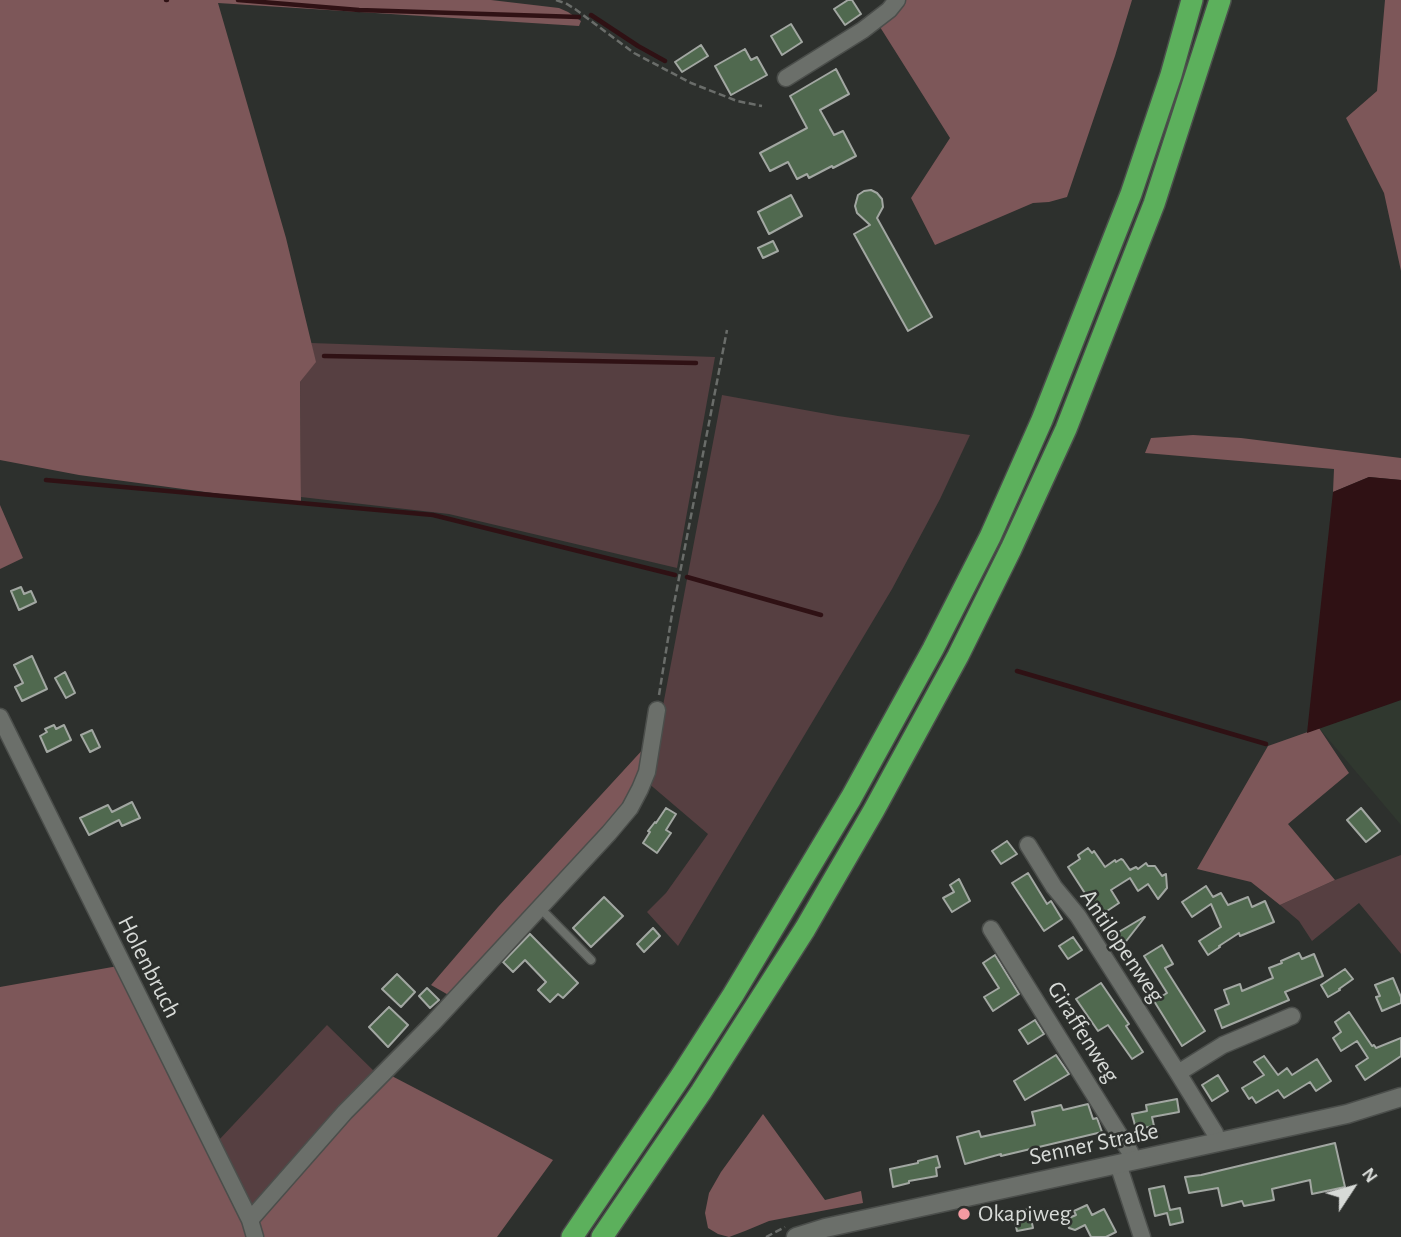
<!DOCTYPE html>
<meta charset="utf-8">
<style>
body{margin:0}
#map{position:relative;width:1401px;height:1237px;overflow:hidden;background:#2d302d;font-family:"Alegreya Sans",sans-serif}
canvas{display:block}
.north{position:absolute;left:1317px;top:1153px;width:70px;height:70px;-webkit-text-stroke:5px #2d302d;paint-order:stroke;rotate:54deg;font-size:19px;font-weight:700;line-height:28px;text-align:center;color:#d7dad7}
.north::after{content:'';display:block;margin:auto;width:24px;height:32px;background:#d7dad7;clip-path:polygon(50% 0,100% 100%,50% 72%,0 100%)}
</style>
<div id="map">
<canvas width="1401" height="1237"></canvas>
<div class="north">N</div>
</div>
<script>
const c = document.querySelector('canvas').getContext('2d');
c.lineJoin = 'round';
function fill(path, color) { c.fillStyle = color; c.fill(path, 'evenodd'); }
const poly = rows => new Path2D(rows.map(r => 'M' + r).join(''));
function stroke(path, color, width, dash) { c.strokeStyle = color; c.lineWidth = width; c.lineCap = dash ? 'butt' : 'round'; c.setLineDash(dash || []); c.stroke(path); }
function drawText(font, color, halo, rows, align = 'center') {
  c.font = font + ' "Alegreya Sans",sans-serif'; c.lineWidth = 5; c.setLineDash([]); c.textBaseline = 'middle'; c.strokeStyle = halo; c.fillStyle = color; for (const [text, x, y, turn = 0] of rows) {
    c.save(); c.translate(x, y); c.rotate((+turn || 0) * Math.PI / 180); c.textAlign = isNaN(turn) ? turn : align; if (halo) c.strokeText(text, 0, 0); c.fillText(text, 0, 0); c.restore();
  }
}
fill(poly([
 [1401,700,1401,825,1319,728]
]), '#30382f');
fill(poly([
 [311,343,715,357,677,568,449,514,301,497,300,382,315,362],
 [722,395,838,416,970,435,940,499,892,589,678,946,647,912,666,893,708,834,647,782,650,774],
 [1401,855,1401,954,1359,903,1312,941,1299,921,1280,905,1335,880],
 [327,1025,378,1075,253,1211,218,1141]
]), '#563f41');
fill(poly([
 [0,0,491,0,559,8,568,12,581,21,579,26,218,3,286,238,316,362,300,382,301,503,250,498,79,475,0,460],
 [904,0,1132,0,1115,56,1067,197,1049,202,1033,203,935,245,911,198,950,138,880,27],
 [1385,0,1401,0,1401,271,1384,193,1346,118,1377,91],
 [1193,435,1241,438,1401,458,1401,480,1369,477,1333,492,1334,469,1145,453,1151,438],
 [0,505,23,558,0,569],
 [1319,728,1349,773,1288,824,1335,880,1280,905,1251,882,1197,869,1268,746],
 [646,746,643,772,626,807,452,997,431,985,498,907],
 [118,966,236,1208,247,1237,0,1237,0,987],
 [388,1074,553,1160,497,1237,260,1237,255,1218],
 [763,1114,825,1200,861,1191,863,1203,769,1221,745,1231,729,1237,718,1234,708,1228,705,1213,709,1193,721,1172]
]), '#7d5759');
fill(poly([
 [1369,477,1401,480,1401,700,1307,733,1333,492]
]), '#2f1114');
stroke(poly([
 [166,0,167,0],
 [238,0,359,10,579,17],
 [591,15,638,46,665,61],
 [324,356,696,363],
 [46,480,433,515,675,575],
 [687,577,821,615],
 [1017,671,1266,744]
]), '#2f1114', 4.5);
const building = poly([
 [848,0,852,0,861,14,845,25,834,9,848,0],
 [791,24,802,42,782,55,771,36,791,24],
 [701,45,708,56,682,72,675,62,701,45],
 [745,49,751,60,757,57,767,75,731,95,715,66,745,49],
 [836,69,849,94,820,110,834,135,843,131,856,156,833,168,832,166,809,178,807,174,797,179,788,162,770,171,760,153,807,128,790,96,836,69],
 [871,190,877,193,882,199,883,207,877,218,932,317,908,331,854,234,870,225,857,213,855,206,858,195,864,191,871,190],
 [791,195,802,216,769,234,758,212,791,195],
 [773,241,778,251,763,258,758,248,773,241],
 [21,587,24,594,31,591,36,602,19,610,11,591,21,587],
 [32,656,47,689,22,701,15,687,23,683,14,665,32,656],
 [65,672,75,693,66,698,55,678,65,672],
 [54,725,56,729,64,725,71,740,47,752,40,736,47,732,45,729,54,725],
 [92,730,100,747,90,752,81,735,92,730],
 [132,802,140,818,122,826,119,820,89,835,80,818,108,805,112,812,132,802],
 [666,808,676,814,666,830,671,833,657,853,643,843,650,832,648,831,655,822,656,823,666,808],
 [1361,808,1380,831,1366,842,1347,820,1361,808],
 [1007,841,1017,854,1001,864,992,851,1007,841],
 [1088,848,1092,853,1094,851,1105,867,1115,860,1116,862,1121,859,1123,860,1130,870,1136,867,1138,869,1146,863,1148,866,1155,866,1162,876,1166,874,1167,888,1158,899,1148,884,1138,891,1130,878,1111,890,1119,903,1104,913,1102,909,1095,914,1086,900,1088,898,1068,867,1080,859,1078,855,1088,848],
 [1028,873,1047,904,1051,901,1062,919,1044,931,1012,883,1028,873],
 [959,879,970,901,952,912,943,898,954,892,950,885,959,879],
 [1206,886,1213,897,1221,893,1228,905,1248,897,1252,907,1265,901,1274,922,1240,936,1239,933,1219,946,1220,947,1208,955,1199,941,1221,927,1211,904,1192,917,1182,902,1206,886],
 [604,897,623,916,591,947,573,928,604,897],
 [1144,917,1145,917,1120,949,1112,936,1144,917],
 [653,928,660,936,644,952,637,944,653,928],
 [530,934,578,983,563,998,558,994,550,1002,538,990,546,982,525,960,513,972,503,962,530,934],
 [1073,937,1082,950,1068,959,1059,946,1073,937],
 [1162,945,1173,964,1165,968,1205,1031,1182,1046,1154,1001,1167,993,1144,956,1162,945],
 [1299,953,1302,959,1314,954,1323,976,1285,992,1289,1000,1222,1028,1215,1010,1229,1004,1224,990,1240,984,1242,991,1273,978,1269,968,1282,963,1281,961,1299,953],
 [995,955,1019,994,993,1011,984,997,999,988,983,963,995,955],
 [1345,969,1353,979,1339,989,1340,990,1328,997,1321,985,1345,969],
 [397,974,415,992,401,1007,382,989,397,974],
 [1393,978,1401,997,1401,1003,1382,1011,1376,997,1380,996,1375,985,1393,978],
 [1101,983,1129,1024,1126,1026,1143,1052,1132,1059,1108,1025,1098,1031,1076,999,1101,983],
 [427,988,439,1000,430,1008,419,996,427,988],
 [389,1007,408,1025,388,1047,369,1027,389,1007],
 [1349,1012,1372,1046,1374,1045,1376,1048,1401,1038,1401,1056,1365,1080,1356,1066,1368,1058,1357,1041,1341,1051,1333,1038,1341,1032,1335,1022,1349,1012],
 [1035,1020,1044,1034,1028,1044,1019,1030,1035,1020],
 [1056,1055,1069,1074,1025,1100,1014,1081,1056,1055],
 [1264,1056,1278,1075,1287,1068,1292,1075,1317,1059,1331,1081,1316,1091,1310,1082,1284,1098,1278,1090,1256,1103,1252,1097,1249,1099,1242,1088,1264,1075,1254,1062,1264,1056],
 [1218,1075,1228,1091,1212,1101,1202,1085,1218,1075],
 [1177,1099,1179,1112,1152,1117,1154,1126,1136,1129,1132,1114,1147,1111,1146,1105,1177,1099],
 [1088,1104,1093,1119,1097,1118,1102,1132,1001,1156,1001,1154,965,1164,957,1137,979,1131,981,1137,1035,1125,1032,1112,1061,1105,1063,1110,1088,1104],
 [1335,1143,1345,1187,1312,1194,1310,1180,1272,1189,1274,1200,1244,1206,1242,1201,1222,1206,1218,1188,1189,1193,1185,1177,1201,1175,1335,1143],
 [937,1156,940,1167,936,1168,937,1176,909,1181,909,1183,893,1187,890,1169,918,1163,918,1161,937,1156],
 [1164,1186,1170,1210,1180,1208,1183,1222,1170,1225,1167,1213,1155,1216,1149,1189,1164,1186],
 [1087,1205,1092,1215,1104,1209,1116,1232,1106,1237,1091,1237,1085,1225,1075,1230,1069,1228,1067,1222,1069,1218,1076,1215,1074,1211,1087,1205],
 [1029,1209,1033,1228,1017,1231,1013,1213,1029,1209]
]);
fill(building, '#50694f');
stroke(building, '#a2a7a2', 2);
const service = poly([
 [540,908,591,960]
]);
const minor = poly([
 [786,78,863,30,889,10,897,0],
 [0,717,250,1220,255,1237],
 [1028,845,1054,887,1078,916,1178,1073,1215,1133,1217,1143],
 [991,929,1130,1152,1133,1161],
 [1178,1073,1223,1045,1292,1016],
 [1118,1164,1142,1237],
 [250,1220,345,1112,432,1024,609,833,630,808,640,789,647,772,657,710]
]);
const tertiary = poly([
 [796,1237,825,1228,1347,1114,1401,1097]
]);
const motorway = poly([
 [572,1237,681,1076,733,995,851,798,933,649,990,537,1042,420,1131,194,1171,75,1192,0],
 [602,1237,701,1092,805,929,874,810,958,656,1011,549,1066,429,1154,204,1220,0]
]);
stroke(service, '#4b4e4b', 11);
stroke(minor, '#4b4e4b', 19);
stroke(tertiary, '#4b4e4b', 21);
stroke(motorway, '#4b4e4b', 24);
stroke(poly([
 [556,0,567,4,575,9,634,53,691,83,737,101,762,106],
 [659,695,672,614,727,330],
 [766,1237,785,1227]
]), '#6a6d6a', 2.5, [7, 3.5]);
stroke(service, '#6b6f6a', 8);
stroke(minor, '#6b6f6a', 16);
stroke(tertiary, '#6b6f6a', 18);
stroke(motorway, '#5cb05c', 21);
for (const [x, y, r, color] of [
 [964,1214,7,"#f49aa1"]
]) { const dot = new Path2D(); dot.arc(x, y, r, 0, 2 * Math.PI); c.fillStyle = color; c.fill(dot); stroke(dot, '#2d302d', 2.5); }
drawText('24px', '#d7dad7', '#2d302d', [
 ["Antilopenweg",1122,946,56],
 ["Holenbruch",149,967,63],
 ["Giraffenweg",1083,1032,58],
 ["Senner Straße",1094,1144,-12]
]);
drawText('24px', '#d7dad7', '#2d302d', [
 ["Okapiweg",978,1214]
], 'left');
</script>
